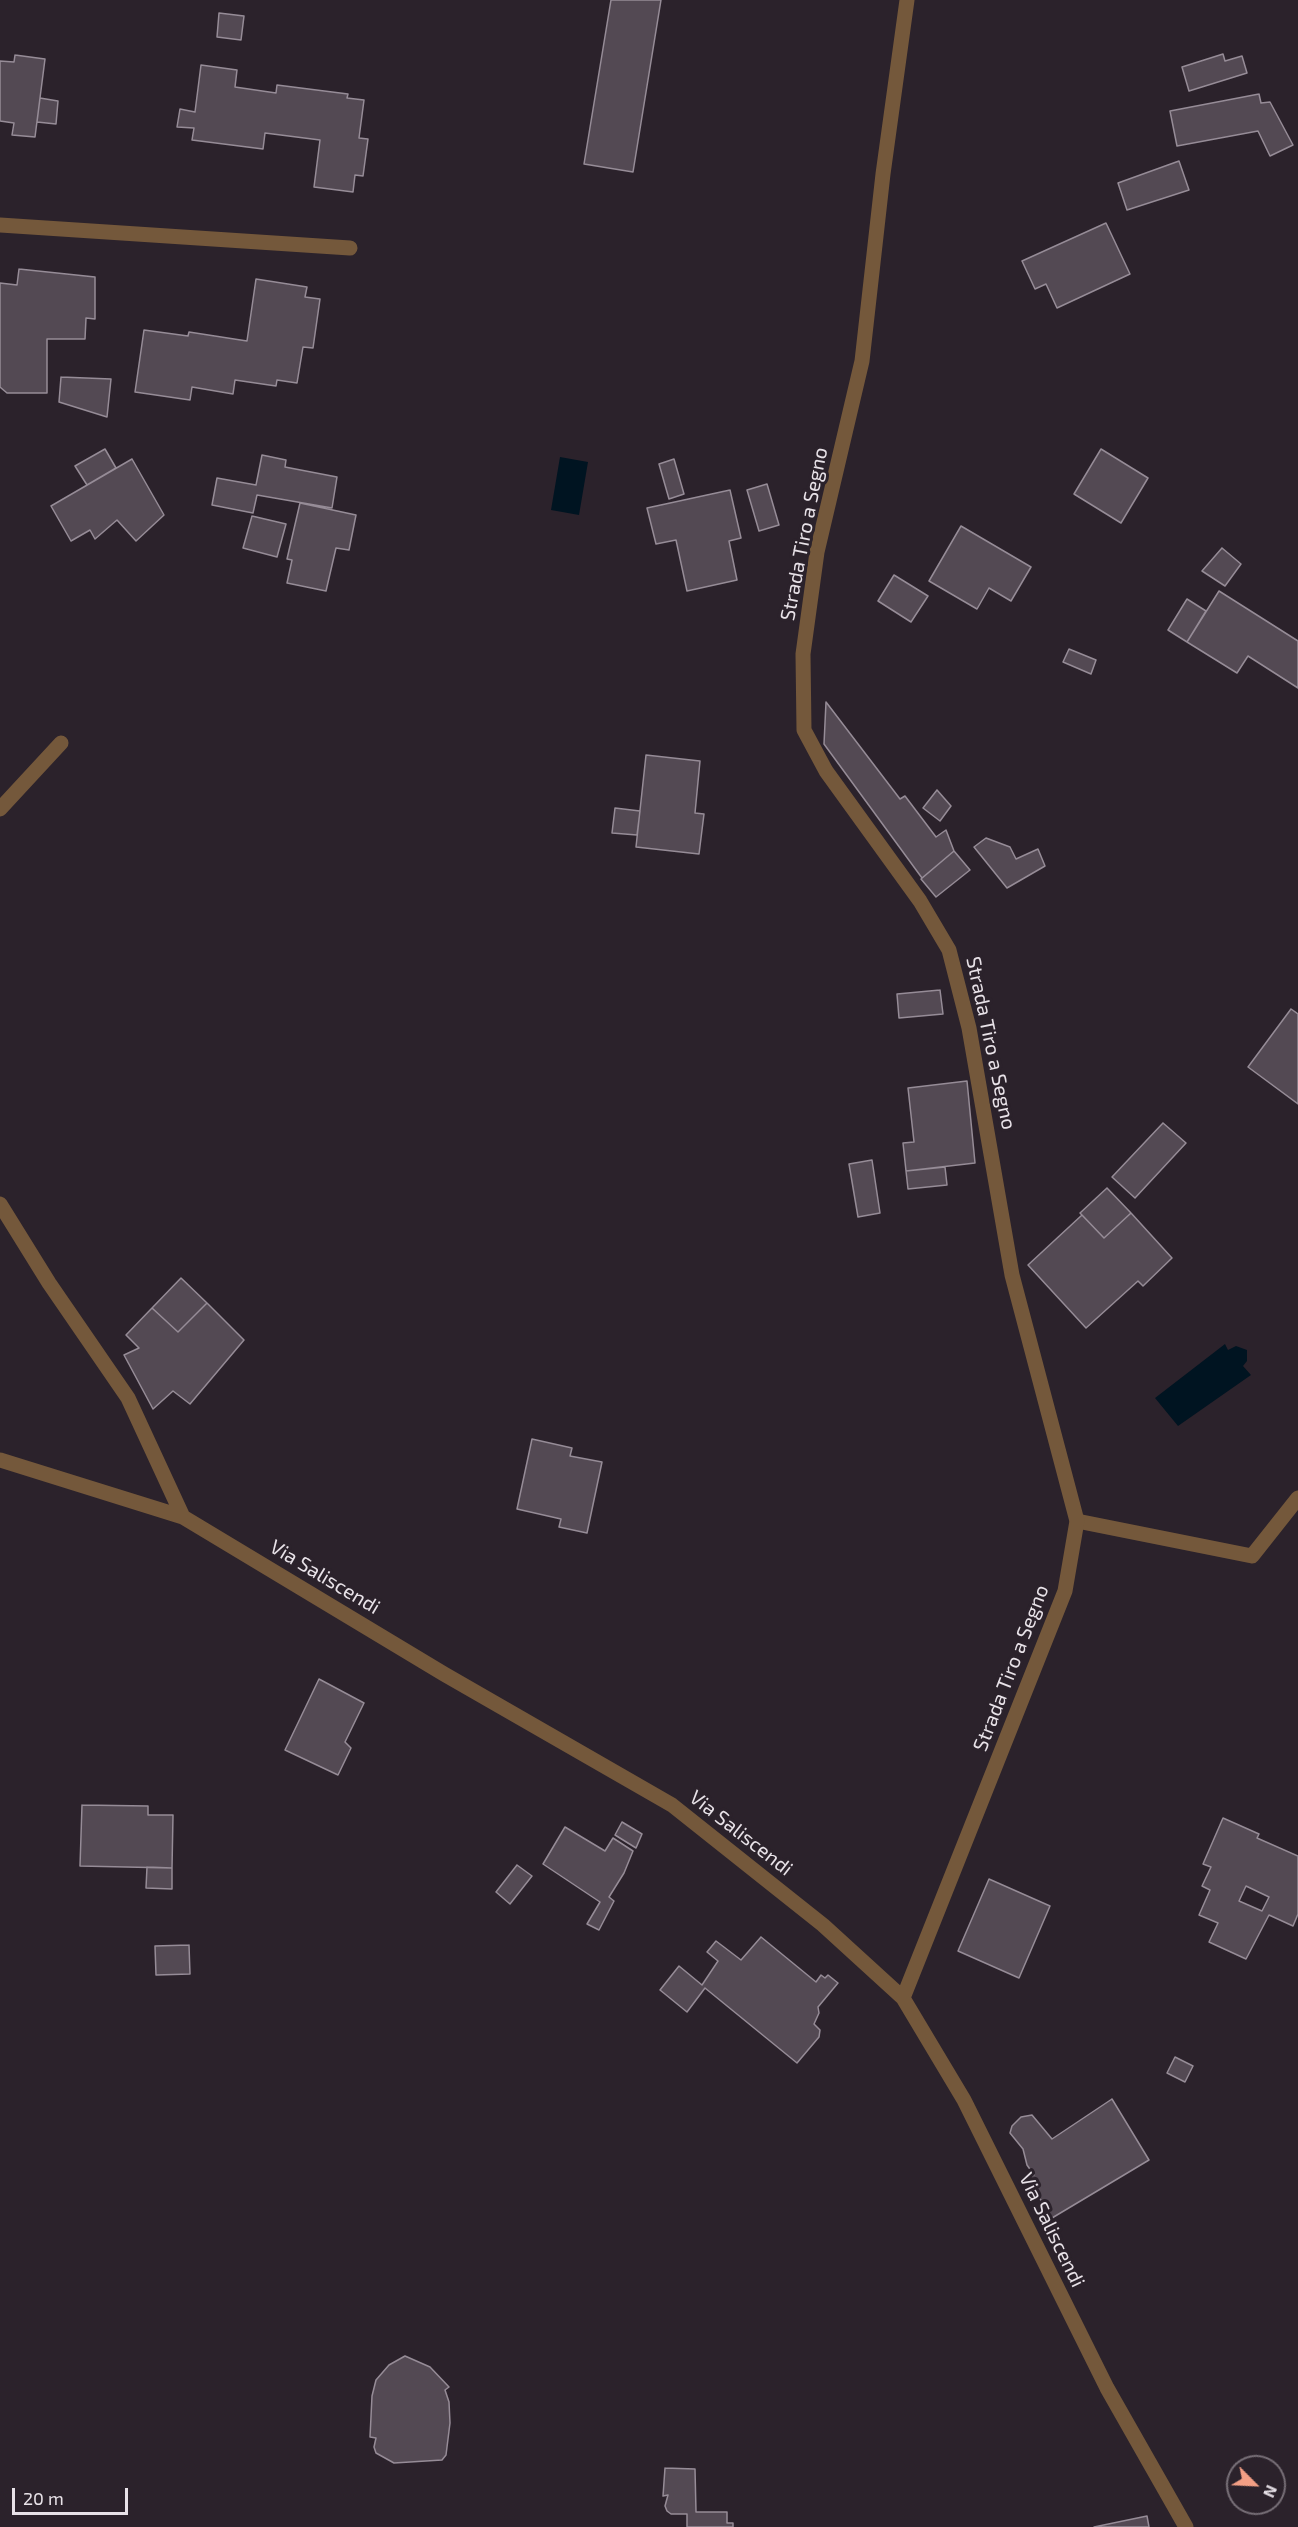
<!DOCTYPE html>
<style>
body{margin:0}
#map{position:relative;width:1298px;height:2527px;overflow:hidden;background:#2b222b;font-family:"Exo 2",sans-serif}
canvas{display:block}
.north{position:absolute;left:1226px;top:2455px;width:60px;height:60px;box-sizing:border-box;background:#2b222b;border:2px solid #776f77;border-radius:50%;rotate:114deg;font-size:16px;font-weight:700;line-height:24px;text-align:center;color:#e8e2e8}
.north::after{content:'';display:block;margin:auto;width:21px;height:27px;background:#f39f85;clip-path:polygon(50% 0,100% 100%,50% 72%,0 100%)}
.scale{position:absolute;left:12px;top:2488px;width:116px;height:27px;box-sizing:border-box;border:3px solid #e8e2e8;border-top:0;padding-left:8px;font-size:18px;line-height:21px;white-space:nowrap;color:#e8e2e8;-webkit-text-stroke:4px #2b222b;paint-order:stroke}
</style>
<div id="map">
<canvas width="1298" height="2527"></canvas>
<div class="north">N</div>
<div class="scale">20 m</div>
</div>
<script>
const c = document.querySelector('canvas').getContext('2d');
c.lineJoin = 'round';
function fill(path, color) { c.fillStyle = color; c.fill(path, 'evenodd'); }
const poly = rows => new Path2D(rows.map(r => 'M' + r).join(''));
function stroke(path, color, width, dash) { c.strokeStyle = color; c.lineWidth = width; c.lineCap = dash ? 'butt' : 'round'; c.setLineDash(dash || []); c.stroke(path); }
function drawText(font, color, halo, rows, align = 'center') {
  c.font = font + ' "Exo 2",sans-serif'; c.lineWidth = 6; c.setLineDash([]); c.textBaseline = 'middle'; c.strokeStyle = halo; c.fillStyle = color; for (const [text, x, y, turn = 0] of rows) {
    c.save(); c.translate(x, y); c.rotate((+turn || 0) * Math.PI / 180); c.textAlign = isNaN(turn) ? turn : align; if (halo) c.strokeText(text, 0, 0); c.fillText(text, 0, 0); c.restore();
  }
}
fill(poly([
 [560,457,588,462,579,515,551,510],
 [1225,1344,1228,1350,1236,1346,1247,1350,1247,1361,1243,1366,1251,1375,1178,1426,1155,1398]
]), '#001421');
const building = poly([
 [611,0,661,0,633,172,584,164,611,0],
 [219,13,244,16,241,40,217,37,219,13],
 [1223,54,1225,61,1242,56,1247,73,1189,91,1182,67,1223,54],
 [15,55,45,59,35,137,12,135,14,123,0,121,0,61,14,62,15,55],
 [201,65,237,70,235,87,276,93,277,85,348,94,347,98,364,100,359,138,368,139,363,176,355,175,353,192,314,187,320,140,265,133,263,149,192,140,194,128,177,127,180,109,195,112,201,65],
 [1259,94,1261,103,1270,102,1293,145,1270,156,1258,131,1177,146,1170,111,1259,94],
 [40,98,58,101,56,124,37,122,40,98],
 [1179,161,1189,190,1127,210,1118,183,1179,161],
 [1106,223,1130,274,1057,308,1046,284,1035,289,1022,261,1106,223],
 [19,269,95,277,95,319,86,318,85,339,47,339,47,393,7,393,0,387,0,283,17,285,19,269],
 [256,279,307,287,305,297,320,299,313,348,303,347,297,383,277,380,276,386,235,380,233,394,192,387,190,400,135,392,144,330,188,336,189,332,247,341,256,279],
 [61,377,111,379,107,417,59,402,61,377],
 [105,449,116,468,87,485,75,466,105,449],
 [1101,449,1148,478,1121,523,1074,494,1101,449],
 [262,455,286,460,285,467,337,477,332,508,257,495,253,513,212,505,217,478,256,485,262,455],
 [132,459,164,515,136,541,117,520,95,539,90,530,71,541,51,506,132,459],
 [674,459,684,494,669,499,659,464,674,459],
 [767,484,779,525,759,531,747,490,767,484],
 [730,490,741,538,729,541,737,580,687,591,676,540,656,544,647,508,730,490],
 [300,503,356,515,349,550,336,548,326,591,287,583,292,560,287,559,300,503],
 [252,516,286,524,277,557,243,548,252,516],
 [961,526,1031,567,1011,601,989,588,977,609,929,581,961,526],
 [1222,548,1241,564,1225,586,1202,571,1222,548],
 [894,575,928,596,911,622,878,601,894,575],
 [1219,591,1298,641,1298,688,1248,656,1237,673,1187,642,1219,591],
 [1187,599,1206,611,1187,642,1168,630,1187,599],
 [1069,649,1096,660,1091,674,1063,662,1069,649],
 [826,702,900,799,905,796,936,837,946,830,954,851,922,878,824,744,826,702],
 [646,755,700,761,695,813,704,814,699,854,636,847,646,755],
 [937,790,951,806,940,821,923,808,937,790],
 [615,808,640,811,637,835,612,833,615,808],
 [986,838,1010,847,1016,859,1038,849,1045,866,1007,888,974,847,986,838],
 [954,851,970,870,936,897,921,879,954,851],
 [940,990,943,1014,899,1018,897,994,940,990],
 [1291,1009,1298,1014,1298,1104,1248,1067,1291,1009],
 [967,1081,975,1163,906,1171,903,1143,914,1142,908,1088,967,1081],
 [1163,1123,1186,1143,1135,1198,1112,1177,1163,1123],
 [872,1160,880,1213,858,1217,849,1164,872,1160],
 [945,1167,947,1185,908,1189,906,1171,945,1167],
 [1107,1188,1131,1213,1104,1238,1080,1213,1107,1188],
 [1131,1213,1172,1258,1143,1286,1138,1281,1086,1328,1028,1265,1082,1215,1104,1238,1131,1213],
 [181,1278,207,1303,178,1332,152,1308,181,1278],
 [207,1303,244,1340,190,1404,173,1391,153,1409,124,1355,139,1348,126,1335,152,1308,178,1332,207,1303],
 [532,1439,572,1448,570,1456,602,1462,587,1533,559,1527,561,1519,517,1509,532,1439],
 [319,1679,364,1703,345,1742,351,1748,338,1775,285,1750,319,1679],
 [82,1805,148,1806,148,1815,173,1815,172,1868,80,1866,82,1805],
 [1223,1818,1259,1834,1257,1838,1298,1856,1298,1914,1293,1926,1269,1915,1246,1959,1209,1942,1218,1923,1199,1915,1210,1890,1202,1886,1211,1867,1203,1864,1223,1818],
 [1246,1886,1269,1897,1262,1911,1239,1901,1246,1886],
 [622,1822,642,1834,636,1848,615,1835,622,1822],
 [565,1827,605,1851,613,1838,633,1851,624,1873,609,1897,614,1901,599,1930,587,1924,600,1902,543,1864,565,1827],
 [517,1865,532,1876,510,1904,496,1892,517,1865],
 [147,1867,172,1868,172,1889,146,1888,147,1867],
 [989,1879,1050,1906,1019,1978,958,1951,989,1879],
 [761,1937,816,1982,821,1975,825,1978,828,1975,838,1983,818,2007,819,2013,814,2024,820,2030,819,2037,797,2063,705,1988,687,2012,660,1990,679,1966,702,1985,718,1961,707,1952,716,1941,741,1960,761,1937],
 [189,1945,190,1974,156,1975,155,1946,189,1945],
 [1175,2057,1193,2066,1185,2082,1167,2073,1175,2057],
 [1112,2099,1149,2160,1052,2218,1027,2178,1034,2175,1027,2165,1023,2149,1010,2133,1012,2126,1021,2117,1032,2115,1052,2139,1112,2099],
 [405,2356,430,2367,449,2387,445,2390,449,2402,450,2423,446,2455,442,2460,394,2463,376,2453,374,2447,376,2438,370,2437,372,2396,376,2380,389,2365,405,2356],
 [665,2468,695,2469,696,2512,727,2512,727,2523,733,2523,733,2527,687,2527,687,2514,671,2514,667,2511,665,2506,668,2495,663,2496,665,2468],
 [1147,2516,1149,2527,1094,2527,1147,2516]
]);
fill(building, '#534953');
stroke(building, '#968c97', 1.5);
stroke(poly([
 [0,809,61,743],
 [1077,1521,1252,1556,1298,1498]
]), '#74583b', 15);
stroke(poly([
 [0,225,350,248],
 [0,1204,49,1283,128,1398,183,1517],
 [0,1460,183,1517,444,1674,672,1805,823,1925,903,1998,964,2100,1107,2388,1186,2527],
 [903,1998,1065,1591,1077,1521,1012,1275,969,1028,949,950,920,901,826,771,804,730,803,654,817,552,862,361,883,174,907,0]
]), '#74583b', 15);
drawText('20px', '#e8e2e8', '#2b222b', [
 ["Strada Tiro a Segno",804,534,-79],
 ["Strada Tiro a Segno",991,1043,78],
 ["Via Saliscendi",325,1577,31],
 ["Strada Tiro a Segno",1011,1668,-69],
 ["Via Saliscendi",741,1833,38],
 ["Via Saliscendi",1052,2230,64]
]);
</script>
